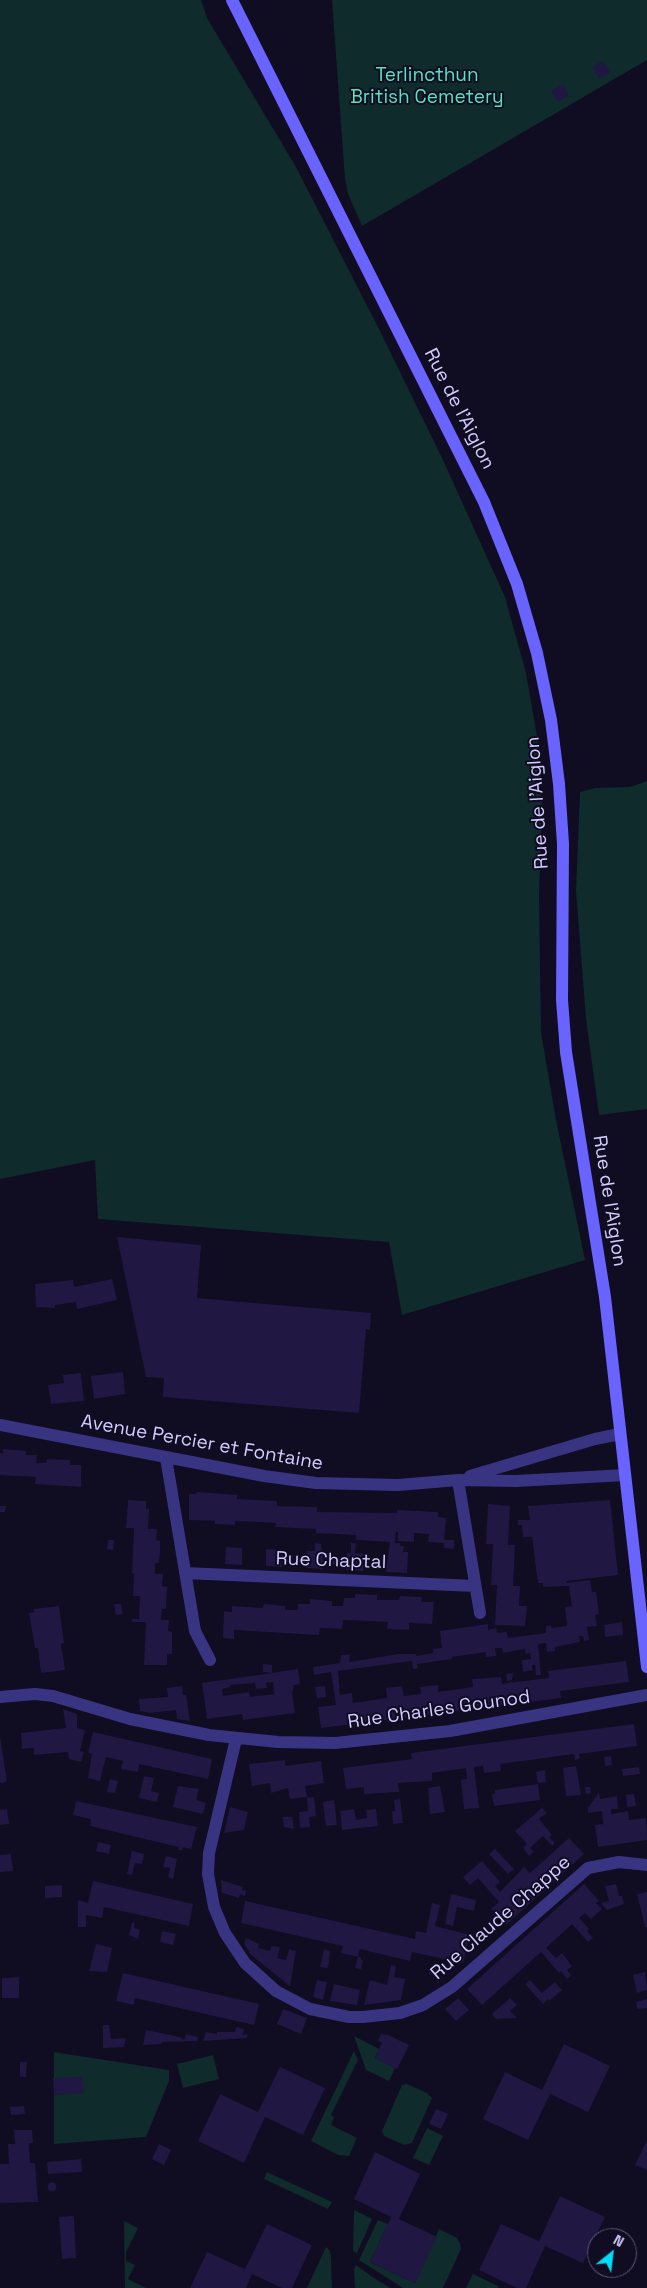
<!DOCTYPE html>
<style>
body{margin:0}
#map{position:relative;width:647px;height:2288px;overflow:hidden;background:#100c21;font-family:"Space Grotesk",sans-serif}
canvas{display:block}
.north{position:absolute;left:587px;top:2228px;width:50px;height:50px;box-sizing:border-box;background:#100c21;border:1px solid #5e597a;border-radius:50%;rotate:29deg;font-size:14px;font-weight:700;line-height:20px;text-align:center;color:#d2ccff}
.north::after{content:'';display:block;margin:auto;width:18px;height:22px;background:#00dbf7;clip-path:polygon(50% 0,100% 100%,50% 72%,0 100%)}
</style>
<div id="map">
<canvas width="647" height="2288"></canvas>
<div class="north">N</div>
</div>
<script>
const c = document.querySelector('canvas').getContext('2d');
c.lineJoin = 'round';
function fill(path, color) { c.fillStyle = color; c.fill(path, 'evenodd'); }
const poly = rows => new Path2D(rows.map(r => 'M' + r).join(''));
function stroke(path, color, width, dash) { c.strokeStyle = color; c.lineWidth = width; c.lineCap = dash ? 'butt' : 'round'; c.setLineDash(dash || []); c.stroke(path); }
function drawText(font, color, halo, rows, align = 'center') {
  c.font = font + ' "Space Grotesk",sans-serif'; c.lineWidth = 4; c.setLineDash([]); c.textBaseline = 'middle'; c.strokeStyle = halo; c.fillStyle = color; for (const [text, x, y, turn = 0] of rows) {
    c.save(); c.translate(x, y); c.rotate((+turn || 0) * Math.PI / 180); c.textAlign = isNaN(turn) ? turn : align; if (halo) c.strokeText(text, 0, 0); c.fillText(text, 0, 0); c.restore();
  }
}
fill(poly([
 [0,0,201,0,207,18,296,167,380,331,443,460,505,597,526,673,538,742,542,805,539,896,541,1032,556,1120,585,1260,402,1315,389,1242,98,1219,95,1160,0,1179],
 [332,0,647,0,647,60,362,226,348,194,345,179],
 [647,781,647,1109,599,1115,586,1019,576,891,580,792,595,788,630,787],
 [354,2036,379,2049,375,2058,395,2068,389,2081,366,2070],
 [354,2051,358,2060,331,2115,334,2117,331,2125,357,2138,349,2156,338,2155,311,2141],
 [54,2052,169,2070,169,2081,146,2137,54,2144],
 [213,2055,219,2079,183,2088,177,2064],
 [407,2084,427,2093,432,2098,412,2143,404,2145,384,2136,382,2131,402,2085],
 [427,2128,443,2136,429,2165,413,2158],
 [267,2172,332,2202,328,2209,264,2179],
 [354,2210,372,2219,357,2253,353,2251],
 [378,2220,388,2224,370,2262,415,2283,439,2229,457,2238,460,2243,461,2249,443,2288,403,2288,359,2260],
 [124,2221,138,2228,126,2252,126,2261,135,2265,128,2279,146,2288,125,2288],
 [326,2247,330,2251,331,2258,332,2288,307,2288],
 [356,2265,371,2276,390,2288,355,2288,354,2269],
 [473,2274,498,2286,498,2288,466,2288]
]), '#0f2b2b');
fill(poly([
 [603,61,610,72,599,79,592,67],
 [563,84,569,95,558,102,551,91],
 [117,1237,201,1245,197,1298,371,1313,370,1330,366,1329,359,1413,163,1397,164,1378,146,1377],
 [112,1279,117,1300,77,1309,76,1302,55,1305,55,1308,36,1307,35,1284,73,1280,74,1287],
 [123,1372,125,1394,94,1399,91,1376],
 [81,1373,84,1401,51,1404,48,1385,64,1383,63,1375],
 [3,1449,26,1451,26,1455,37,1455,36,1463,46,1463,47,1459,70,1460,70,1465,81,1465,81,1487,35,1484,36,1477,0,1475,0,1453,3,1454],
 [197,1492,237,1495,237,1499,277,1501,277,1506,317,1507,317,1512,397,1513,397,1510,438,1512,438,1517,446,1518,444,1540,454,1540,454,1549,444,1548,444,1543,428,1542,429,1534,414,1533,414,1542,398,1541,398,1532,396,1532,395,1543,400,1543,400,1546,404,1546,403,1552,408,1552,407,1573,386,1572,390,1542,356,1540,356,1535,316,1533,316,1529,275,1527,276,1523,235,1521,235,1525,215,1524,215,1521,189,1520,189,1494,196,1494],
 [128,1500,146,1501,146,1509,149,1509,148,1529,157,1529,156,1540,160,1541,160,1552,159,1563,155,1563,155,1574,163,1574,162,1586,167,1587,166,1609,162,1609,161,1620,169,1620,168,1631,172,1632,172,1654,167,1654,167,1665,144,1665,146,1622,132,1622,132,1619,139,1619,140,1596,133,1596,134,1573,132,1573,134,1528,126,1528],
 [610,1500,618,1575,566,1581,566,1583,590,1580,592,1592,596,1592,599,1614,595,1615,597,1626,587,1627,589,1640,584,1641,583,1636,579,1636,580,1642,555,1647,555,1651,547,1652,546,1643,538,1644,541,1675,536,1675,535,1665,532,1665,533,1670,523,1672,522,1660,531,1659,530,1653,526,1654,525,1649,503,1653,502,1648,495,1648,496,1656,486,1657,486,1652,452,1657,452,1659,417,1664,418,1668,413,1669,412,1661,338,1671,340,1695,352,1693,353,1703,387,1698,386,1688,402,1686,404,1696,421,1694,420,1687,438,1685,438,1692,473,1687,472,1679,501,1677,502,1684,507,1683,549,1678,548,1671,626,1661,629,1682,560,1691,561,1698,321,1728,318,1707,336,1705,331,1672,314,1675,313,1667,340,1663,341,1655,350,1655,349,1662,398,1654,416,1654,416,1656,433,1653,433,1649,442,1648,440,1631,488,1624,488,1630,496,1628,497,1633,507,1632,508,1638,546,1633,546,1626,551,1625,551,1628,567,1626,565,1607,572,1606,569,1586,543,1587,543,1583,538,1583,532,1537,523,1537,522,1525,518,1525,518,1520,530,1520,528,1506],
 [488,1504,510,1506,508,1545,515,1545,513,1586,520,1586,519,1606,527,1606,525,1626,495,1625,497,1585,491,1585,493,1544,486,1544],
 [0,1506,6,1506,5,1512,0,1512],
 [108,1540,114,1540,113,1550,107,1549],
 [315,1543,321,1544,323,1561,335,1561,335,1558,346,1559,347,1553,351,1553,351,1543,356,1543,355,1553,364,1554,363,1571,346,1570,346,1566,322,1564,322,1569,306,1568,307,1551,315,1551],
 [226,1547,242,1548,242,1565,225,1564],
 [266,1549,283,1550,282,1567,266,1566],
 [355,1594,377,1595,377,1600,399,1600,400,1596,422,1597,421,1602,434,1602,432,1624,409,1623,409,1630,387,1629,388,1622,343,1620,342,1629,320,1628,319,1635,234,1630,234,1639,223,1638,224,1611,232,1612,232,1606,263,1608,264,1604,275,1605,285,1606,285,1610,298,1610,298,1604,310,1604,310,1599,332,1601,332,1606,343,1606,344,1598,355,1598],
 [114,1604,121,1604,123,1614,116,1615],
 [59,1606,64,1643,61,1644,65,1670,41,1673,38,1648,35,1648,29,1613,34,1612,34,1609],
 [622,1622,623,1635,605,1637,604,1625],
 [263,1664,272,1665,272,1673,298,1669,300,1684,294,1685,292,1693,295,1713,243,1720,242,1714,207,1719,202,1683,272,1673,263,1672],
 [273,1682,274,1694,250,1697,249,1692,223,1696,222,1689,230,1687,230,1685,255,1683,256,1689,267,1688,266,1683],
 [513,1673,512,1680,507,1681,506,1674],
 [182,1686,183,1695,186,1695,190,1721,177,1719,176,1710,150,1713,140,1711,139,1699,168,1697,167,1688],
 [325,1686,326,1697,317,1698,315,1687],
 [63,1709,77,1714,77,1728,85,1730,80,1751,84,1752,81,1762,69,1759,68,1752,34,1755,34,1748,22,1749,21,1733,66,1728],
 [634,1724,637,1746,579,1754,580,1759,575,1760,574,1754,500,1764,501,1771,484,1773,483,1766,474,1767,479,1808,464,1809,461,1780,467,1779,466,1768,432,1773,432,1781,398,1783,399,1792,364,1794,364,1787,346,1789,343,1768,412,1759,411,1753],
 [93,1732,212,1759,208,1779,139,1764,138,1772,121,1769,123,1761,106,1757,100,1781,88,1778,92,1754,88,1753],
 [0,1736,7,1782,0,1783],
 [611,1756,612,1765,605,1766,604,1757],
 [285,1760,285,1766,321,1761,324,1783,305,1786,307,1797,290,1799,288,1788,271,1793,270,1783,252,1786,249,1764],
 [576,1766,581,1795,566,1796,563,1768],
 [639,1767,640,1774,623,1776,622,1769],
 [545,1770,546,1782,538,1783,536,1772],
 [144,1776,154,1778,151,1791,159,1793,157,1802,139,1798],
 [110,1779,118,1781,115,1793,107,1792],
 [538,1784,540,1800,494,1806,492,1794,495,1794,495,1790],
 [178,1786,199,1789,196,1800,206,1803,203,1814,173,1807],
 [440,1786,445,1812,430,1814,428,1788],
 [585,1787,590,1787,591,1793,586,1794],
 [599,1792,600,1799,617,1796,618,1809,611,1809,611,1814,628,1811,629,1820,646,1818,647,1840,598,1847,595,1825,603,1824,602,1811,588,1813,588,1808],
 [634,1794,636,1806,627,1807,626,1795],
 [314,1797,316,1816,309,1817,310,1827,300,1828,299,1812,308,1811,307,1798],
 [400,1799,403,1823,393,1824,392,1811,395,1811,394,1800],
 [334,1800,337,1825,326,1826,323,1802],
 [76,1801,197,1827,191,1849,183,1847,182,1850,178,1850,179,1847,90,1826,91,1819,73,1815],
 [230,1807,248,1812,244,1830,224,1833],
 [542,1808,547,1813,539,1819,552,1835,549,1837,555,1843,552,1846,543,1836,530,1848,534,1852,529,1856,523,1848,527,1844,515,1831],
 [7,1809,9,1824,0,1825,0,1810],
 [354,1809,356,1820,367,1818,366,1810,376,1809,378,1826,342,1830,340,1811],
 [283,1817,292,1817,294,1829,284,1827],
 [569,1838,584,1854,506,1925,491,1909,499,1902,478,1878,470,1885,463,1877,482,1861,500,1882,495,1886,500,1892,524,1867,530,1873],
 [98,1842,111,1845,109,1854,96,1851],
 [495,1849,514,1869,508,1874,489,1854],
 [132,1851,144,1854,142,1864,135,1863,132,1875,127,1874],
 [11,1854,13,1871,0,1872,0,1855],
 [166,1856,177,1859,173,1879,168,1877,170,1868,163,1867],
 [221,1880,243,1887,242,1890,246,1891,245,1896,240,1894,239,1898,222,1893],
 [93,1881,193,1904,189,1926,104,1907,102,1918,86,1915,86,1927,78,1927,78,1900,88,1903],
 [584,1884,599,1901,596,1903,602,1909,591,1919,585,1913,579,1918,589,1929,587,1931,593,1938,588,1942,572,1924,546,1948,556,1958,562,1953,572,1966,567,1970,571,1975,567,1979,561,1971,559,1973,541,1952,482,2005,467,1989],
 [616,1884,619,1896,622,1896,624,1904,607,1910,601,1903,609,1901,605,1886],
 [62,1885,62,1897,45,1898,45,1886],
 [647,1892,647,1927,645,1927,637,1894],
 [451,1894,476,1900,474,1911,457,1907,453,1926,445,1924],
 [245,1901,415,1939,416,1931,426,1933,432,1903,440,1905,435,1926,470,1935,463,1963,412,1952,410,1961,360,1949,358,1957,341,1953,343,1946,241,1923],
 [132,1922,135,1923,134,1928,140,1930,138,1939,129,1935],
 [162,1931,176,1934,173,1945,160,1942],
 [246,1938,259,1944,258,1948,270,1951,271,1946,280,1947,277,1958,286,1960,289,1949,296,1951,290,1986,251,1955,244,1944],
 [96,1944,112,1948,107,1972,89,1971],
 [324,1949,330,1951,328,1968,320,1967],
 [358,1957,361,1957,361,1960,363,1960,361,1969,355,1968],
 [391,1965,396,1966,394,1977,405,1979,401,2000,364,2005,370,1980,387,1985],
 [645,1972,647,1990,637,1993,633,1975],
 [123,1973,259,2004,254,2025,135,1998,134,2005,116,2001],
 [19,1977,19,1998,2,1998,2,1978],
 [317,1980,327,1982,323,2000,313,1997],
 [530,1980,542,1993,555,1982,562,1990,549,2001,548,1999,543,2004,525,1984],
 [334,1984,360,1990,357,2005,330,2001],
 [458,1998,469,2010,456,2021,445,2009],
 [510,1998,517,2005,510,2011,517,2018,496,2019,492,2014],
 [647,1999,647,2008,637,2009,636,2002],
 [283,2009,307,2018,301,2034,277,2024],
 [103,2025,109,2025,111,2039,126,2038,124,2047,103,2048],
 [236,2027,244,2029,242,2035,247,2034,247,2038,203,2041,206,2032,217,2034,217,2032,235,2032],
 [146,2030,180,2037,184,2040,186,2034,198,2037,197,2041,162,2042,161,2044,143,2045],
 [381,2034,386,2035,386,2034,409,2045,397,2069,375,2058,382,2043,378,2041],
 [564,2044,610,2066,588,2112,550,2094,528,2140,483,2119,505,2072,542,2090],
 [20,2062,27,2062,26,2077,20,2077],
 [280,2067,325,2088,303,2135,265,2117,244,2163,198,2141,220,2094,258,2112],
 [82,2077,83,2093,54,2095,53,2078],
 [24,2106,25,2114,11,2115,10,2107],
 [436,2109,448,2114,441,2129,429,2124],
 [14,2130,32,2130,33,2143,29,2143,30,2163,35,2163,38,2202,0,2203,0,2164,9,2164,8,2144,15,2144],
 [647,2140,647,2170,635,2165],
 [159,2144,171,2150,164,2165,152,2159],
 [375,2152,420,2174,399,2219,437,2237,415,2283,370,2262,391,2217,354,2199],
 [81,2159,82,2172,48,2174,47,2162],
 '47.5 2187a4.5 4.5 0 1 1 9 0a4.5 4.5 0 1 1-9 0Z',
 [560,2196,605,2217,583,2263,545,2246,526,2288,517,2288,479,2270,501,2224,539,2241],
 [74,2216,76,2258,62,2259,59,2217],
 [267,2224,312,2245,292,2288,282,2288,252,2274,246,2288,190,2288,207,2252,245,2269]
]), '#201743');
stroke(poly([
 [0,1425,264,1476,316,1483,398,1485,458,1480,516,1481,625,1475],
 [166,1458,195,1631,210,1660],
 [470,1476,595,1439,620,1434],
 [458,1480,480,1613],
 [185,1573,475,1586],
 [0,1697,35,1694,53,1696,130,1719,209,1735,278,1742,335,1743,450,1731,647,1695],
 [236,1739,209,1853,208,1874,214,1907,225,1933,245,1963,276,1991,310,2009,349,2017,363,2017,400,2013,423,2005,452,1987,588,1868,619,1862,647,1865]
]), '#383482', 12);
stroke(poly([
 [232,0,484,502,517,584,537,653,551,720,559,784,563,844,562,1000,566,1052,605,1297,647,1667]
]), '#6963ff', 12);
drawText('19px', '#52e5c2', '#100c21', [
 ["Terlincthun",427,76],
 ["British Cemetery",427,98]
]);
drawText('19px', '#d2ccff', '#100c21', [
 ["Rue de l'Aiglon",459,409,63],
 ["Rue de l'Aiglon",538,803,-94],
 ["Rue de l'Aiglon",609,1201,81],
 ["Avenue Percier et Fontaine",202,1443,10],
 ["Rue Chaptal",331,1561,2],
 ["Rue Charles Gounod",439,1710,-8],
 ["Rue Claude Chappe",501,1918,-41]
]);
</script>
